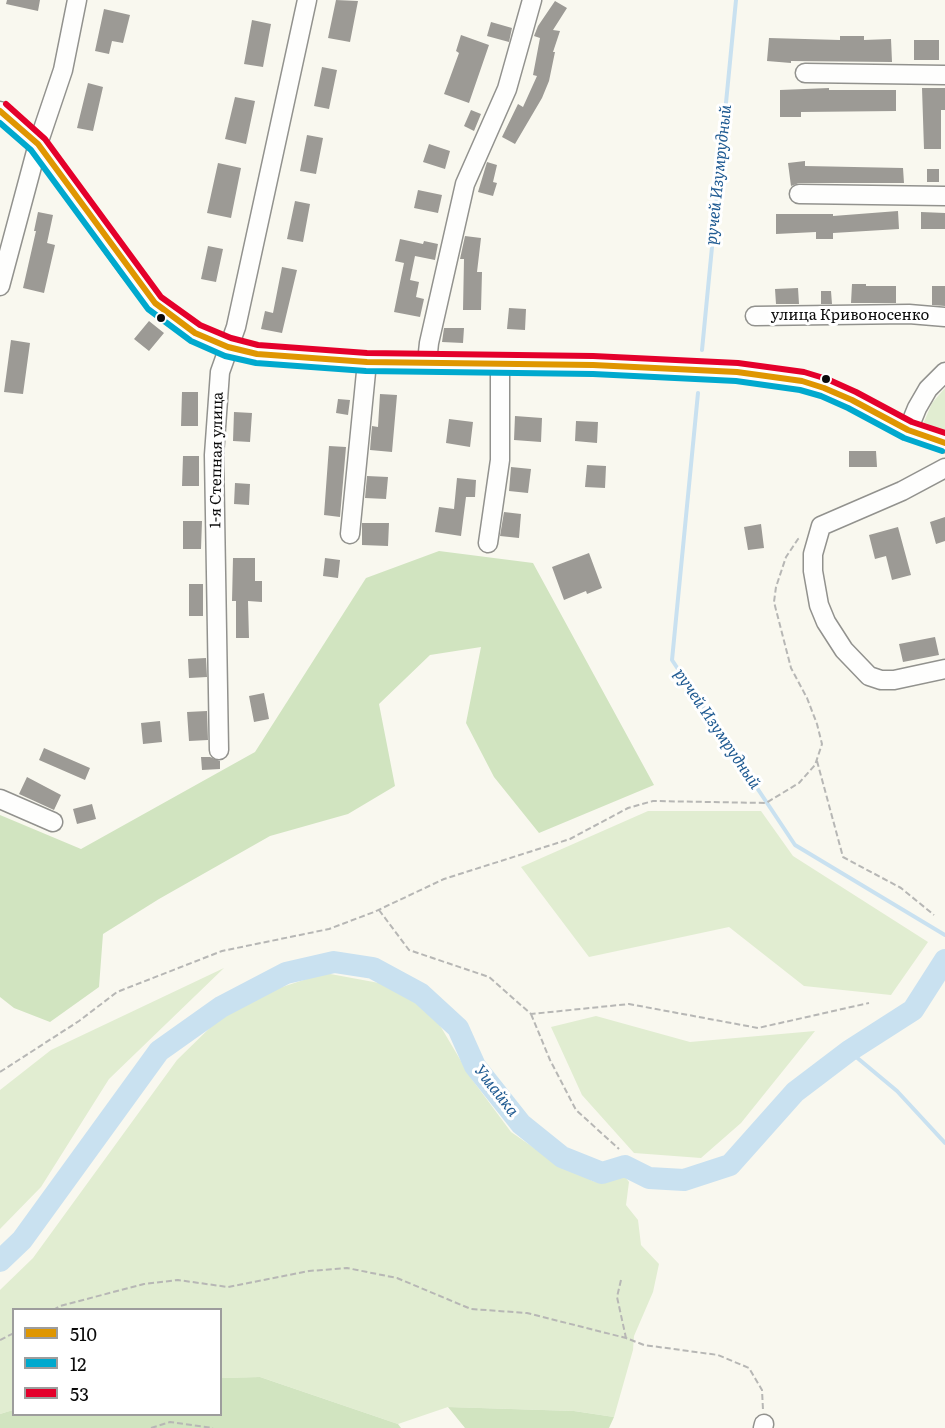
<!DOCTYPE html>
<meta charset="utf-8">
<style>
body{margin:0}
#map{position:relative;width:945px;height:1428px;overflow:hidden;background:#f9f8ef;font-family:Literata,serif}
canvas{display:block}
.legend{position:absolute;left:12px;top:1308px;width:210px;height:108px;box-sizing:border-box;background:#fff;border:2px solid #9d9d9d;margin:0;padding:8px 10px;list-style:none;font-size:18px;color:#0b0b0b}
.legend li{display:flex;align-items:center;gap:12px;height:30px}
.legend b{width:30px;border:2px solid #9d9d9d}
</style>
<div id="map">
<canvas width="945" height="1428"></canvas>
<ul class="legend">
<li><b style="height:8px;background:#df9601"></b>510</li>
<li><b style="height:8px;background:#00a9ce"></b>12</li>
<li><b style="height:8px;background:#e4002b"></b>53</li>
</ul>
</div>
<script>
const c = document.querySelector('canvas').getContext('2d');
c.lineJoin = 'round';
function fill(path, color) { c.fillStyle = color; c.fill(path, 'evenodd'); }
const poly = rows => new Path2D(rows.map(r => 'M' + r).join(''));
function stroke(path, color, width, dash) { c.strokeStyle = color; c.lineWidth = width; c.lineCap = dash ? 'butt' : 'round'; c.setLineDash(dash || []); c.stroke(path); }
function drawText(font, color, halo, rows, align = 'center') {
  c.font = font + ' Literata,serif'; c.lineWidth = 6; c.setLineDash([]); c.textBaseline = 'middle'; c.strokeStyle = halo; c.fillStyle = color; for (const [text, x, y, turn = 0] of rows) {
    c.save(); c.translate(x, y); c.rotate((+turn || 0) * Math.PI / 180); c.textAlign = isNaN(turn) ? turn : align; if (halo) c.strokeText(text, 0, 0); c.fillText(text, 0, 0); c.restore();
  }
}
fill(poly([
 [945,388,945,436,930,431,923,424,932,403],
 [648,811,761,811,793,856,928,942,891,995,804,986,729,927,589,957,521,867],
 [224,968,109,1079,41,1187,0,1229,0,1090,51,1050],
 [325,973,379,983,406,994,435,1017,471,1078,511,1132,559,1165,595,1182,622,1173,629,1182,626,1205,638,1220,641,1245,659,1264,653,1292,634,1336,633,1350,614,1417,574,1411,448,1407,398,1424,260,1377,221,1378,220,1310,14,1310,13,1410,0,1414,0,1290,33,1258,177,1060,224,1014,273,990],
 [596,1016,690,1042,815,1031,741,1123,701,1158,634,1153,582,1095,551,1027]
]), '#e1edd1');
fill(poly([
 [439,551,533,563,654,785,539,833,494,777,466,723,481,647,430,655,379,704,395,786,348,814,270,836,159,899,103,934,99,987,50,1022,14,1008,0,997,0,815,81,849,255,752,366,578],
 [260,1377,398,1424,401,1428,0,1428,0,1414,13,1410,14,1414,220,1414,221,1378],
 [448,1407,574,1411,614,1417,609,1428,465,1428]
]), '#d1e4c0');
stroke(poly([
 [702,350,736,0],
 [698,393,672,660,795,845,945,935],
 [849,1051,897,1091,945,1143]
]), '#c9e1f0', 4);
stroke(poly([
 [0,1261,22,1240,159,1051,221,1007,286,973,334,962,373,968,421,994,458,1028,475,1066,521,1124,562,1157,602,1173,625,1166,649,1178,684,1180,730,1165,795,1092,849,1051,913,1010,945,960]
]), '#c9e1f0', 22);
fill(poly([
 [7,0,40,0,38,11,6,4],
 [336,0,358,1,350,42,328,38],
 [555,1,567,8,553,30,560,31,553,52,555,52,549,81,542,98,515,144,502,137,518,104,523,107,537,76,533,75,540,38,534,36,538,26],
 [104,9,130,15,123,43,112,41,109,54,95,51],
 [252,20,271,24,263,67,244,64],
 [491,22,512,28,509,42,487,36],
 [461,35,489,45,469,103,444,94,459,53,456,51],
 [840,36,864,36,864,40,891,39,892,62,791,61,791,63,767,61,769,38,840,40],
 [914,40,939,40,939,60,914,60],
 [322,67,337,70,329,109,314,106],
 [88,83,103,87,93,131,77,128],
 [829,88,829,90,896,90,896,111,801,112,801,117,780,117,780,90],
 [922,88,945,88,945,110,941,110,941,149,924,149],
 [235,97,255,101,246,144,225,139],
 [471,110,481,114,474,131,464,126],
 [307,135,323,138,316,174,300,171],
 [429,144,450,151,445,169,423,162],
 [805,161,805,166,903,168,904,183,799,183,791,186,788,163],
 [487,162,497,165,493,182,497,183,493,196,478,192],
 [218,163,241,168,231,218,207,213],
 [927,169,939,169,939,182,927,182],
 [418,190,442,195,438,213,414,208],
 [295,201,310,204,303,242,287,239],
 [898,211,899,229,833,233,833,239,816,239,816,232,776,234,776,214,833,214,833,216],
 [38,212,53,215,47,243,55,245,44,293,23,288,36,231,34,231],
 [921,212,945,213,945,229,921,229],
 [465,236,481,238,477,272,482,272,481,310,463,310,464,259,460,259],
 [400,239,423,244,424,241,438,244,435,260,415,256,410,280,419,282,416,297,424,299,420,317,394,312,404,263,395,261],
 [208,246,223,249,216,282,201,279],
 [282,267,297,270,282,333,261,329,265,311,273,313],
 [852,284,866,284,866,286,896,286,896,303,851,303],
 [932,286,945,286,945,306,932,305],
 [798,288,799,304,776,304,775,289],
 [821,291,831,291,832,304,821,304],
 [509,308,526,309,525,330,507,329],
 [149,321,164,333,149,351,134,339],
 [444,328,464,328,463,343,442,342],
 [11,340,30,343,23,394,4,392],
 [182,392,198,392,198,426,181,426],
 [380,394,397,395,392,452,370,450,372,426,378,427],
 [338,399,350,400,348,415,336,413],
 [234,412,252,413,250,442,233,441],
 [515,416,542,418,541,442,514,440],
 [449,419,473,422,470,447,446,443],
 [576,421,598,422,597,443,575,441],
 [329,446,346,447,340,517,324,515],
 [849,451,876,451,877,467,849,467],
 [183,456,199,456,199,486,182,486],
 [587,465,606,466,605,488,585,487],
 [511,467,531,469,528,493,509,491],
 [367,476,388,477,386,499,365,498],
 [457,478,476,480,475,497,466,497,461,536,435,532,439,507,454,509],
 [235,483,250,484,249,505,234,504],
 [504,512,521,514,519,538,500,536],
 [945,517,945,541,936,544,930,522],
 [183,521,202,521,201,549,183,549],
 [362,523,389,523,388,546,362,545],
 [761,524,764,548,748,550,744,527],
 [898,527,911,575,892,580,886,556,875,559,869,535],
 [589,553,602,588,587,594,586,591,564,600,552,567],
 [233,558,255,558,255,581,262,581,262,602,248,601,249,638,236,638,236,601,232,601],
 [325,558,340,560,338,578,323,576],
 [189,584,203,584,203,616,189,616],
 [935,637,939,655,903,662,899,644],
 [206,658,207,677,189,678,188,659],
 [264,693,269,719,254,722,249,696],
 [207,711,208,740,189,741,187,712],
 [160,721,162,742,143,744,141,723],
 [44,748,90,768,85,780,39,760],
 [201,757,210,757,220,761,220,769,202,770],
 [27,777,61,795,54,810,19,794],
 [92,804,96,819,77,824,73,809]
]), '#9c9a95');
const minor = poly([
 [805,73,945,75],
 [0,111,38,144,129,270,155,303,195,333,228,347,257,354,367,362,593,365,737,372,802,381,824,388,852,400,908,430,945,443],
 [799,194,945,196],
 [0,286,38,144,63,70,77,0],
 [755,316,909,314,945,317],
 [427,362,429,343,465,184,507,89,532,0],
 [908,430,917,408,928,389,945,372],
 [945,468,902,491,821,526,813,554,813,571,819,605,826,622,844,650,869,676,881,680,894,680,945,669],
 [350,534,367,362],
 [488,543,500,460,500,364],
 [219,750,214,455,220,372,236,327,307,0],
 [0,799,53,822],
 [763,1428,764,1424]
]);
stroke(minor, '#92928e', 21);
stroke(poly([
 [817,761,843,857,901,888,934,915],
 [379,910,409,950,489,977,531,1014,629,1004,758,1028,869,1003],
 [531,1014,550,1060,576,1110,619,1149],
 [0,1072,79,1021,117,992,222,951,329,929,374,912,444,879,570,839,628,808,653,801,766,803,799,783,815,765,822,744,817,724,807,698,791,668,774,602,776,587,786,557,798,539,801,537],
 [621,1280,617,1297,626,1338],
 [53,1310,60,1306,144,1284,178,1280,228,1287,309,1271,347,1268,397,1278,471,1309,527,1313,626,1338,644,1345,718,1355,749,1368,762,1390,763,1410],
 [0,1340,14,1333],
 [151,1428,170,1422,213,1428]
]), '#b7b7b5', 2, [6, 3]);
stroke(minor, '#fefefd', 18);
stroke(poly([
 [0,111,38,144,155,303,195,333,228,347,257,354,367,362,593,365,737,372,802,381,824,388,852,400,908,430,945,443]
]), '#df9601', 6);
stroke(poly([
 [0,123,31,150,148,309,191,341,225,356,256,363,366,371,593,374,736,381,800,390,821,396,848,408,904,438,942,451]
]), '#00a9ce', 6);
stroke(poly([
 [6,104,45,139,161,297,200,325,231,338,258,345,367,353,593,356,738,363,804,372,827,379,856,392,912,422,945,433]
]), '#e4002b', 6);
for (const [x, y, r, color] of [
 [161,318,5,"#0b0b0b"],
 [826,379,5,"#0b0b0b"]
]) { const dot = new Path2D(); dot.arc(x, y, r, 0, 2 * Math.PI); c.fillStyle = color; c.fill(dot); stroke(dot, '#fff', 2); }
drawText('15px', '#0b0b0b', '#fff', [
 ["улица Кривоносенко",850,316],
 ["1-я Степная улица",217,460,-89]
]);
drawText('italic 16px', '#205b92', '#fff', [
 ["ручей Изумрудный",719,175,-84],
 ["ручей Изумрудный",717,729,56],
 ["Ушайка",496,1091,52]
]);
</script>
